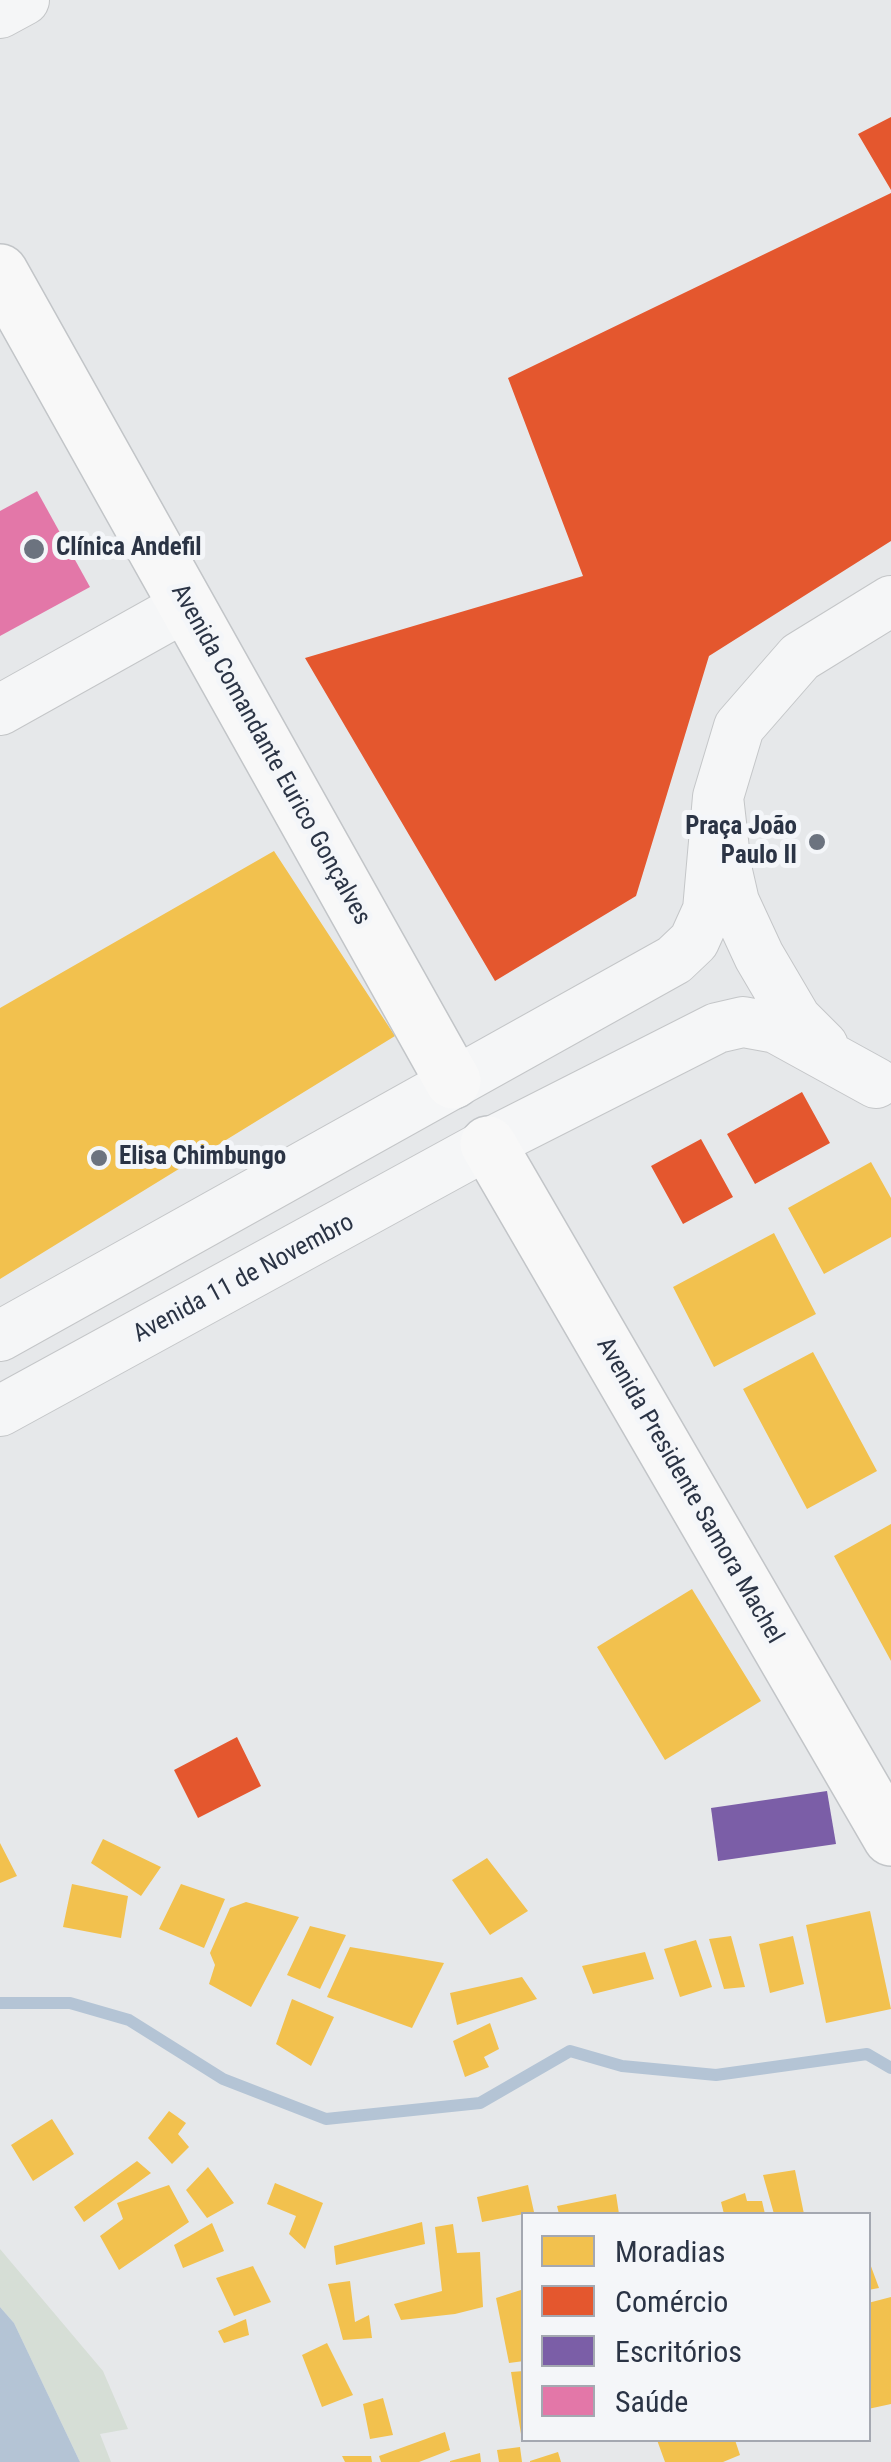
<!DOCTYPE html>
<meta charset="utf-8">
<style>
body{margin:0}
#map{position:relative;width:891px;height:2462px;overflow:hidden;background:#e6e8ea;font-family:"Roboto Condensed",sans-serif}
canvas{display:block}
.legend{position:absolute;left:521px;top:2212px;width:350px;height:230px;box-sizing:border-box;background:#f4f6f9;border:2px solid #a4a8b1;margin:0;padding:12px 18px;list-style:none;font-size:30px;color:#2b3445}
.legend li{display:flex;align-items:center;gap:20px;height:50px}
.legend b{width:50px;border:2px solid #a4a8b1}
</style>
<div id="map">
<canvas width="891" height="2462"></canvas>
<ul class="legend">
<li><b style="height:28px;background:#f2c14e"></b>Moradias</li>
<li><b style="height:28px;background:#e4572e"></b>Comércio</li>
<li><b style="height:28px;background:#7b5ea7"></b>Escritórios</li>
<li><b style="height:28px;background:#e377a8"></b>Saúde</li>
</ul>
</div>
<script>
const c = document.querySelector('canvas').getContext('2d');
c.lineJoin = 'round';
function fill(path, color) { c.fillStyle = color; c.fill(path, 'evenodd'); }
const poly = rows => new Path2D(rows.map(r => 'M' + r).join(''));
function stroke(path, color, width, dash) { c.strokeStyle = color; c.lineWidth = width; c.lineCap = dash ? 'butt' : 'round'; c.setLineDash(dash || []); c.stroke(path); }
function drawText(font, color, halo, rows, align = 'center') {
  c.font = font + ' "Roboto Condensed",sans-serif'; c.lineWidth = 10; c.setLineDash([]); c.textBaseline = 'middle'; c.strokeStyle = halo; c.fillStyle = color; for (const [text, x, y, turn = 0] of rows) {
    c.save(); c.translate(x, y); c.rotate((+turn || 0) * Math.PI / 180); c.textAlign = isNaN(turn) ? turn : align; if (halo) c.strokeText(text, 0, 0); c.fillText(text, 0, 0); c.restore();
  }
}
fill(poly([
 [0,2249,103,2371,128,2429,100,2434,111,2462,80,2462,14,2323,0,2307]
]), '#d6ded6');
fill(poly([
 [0,2307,14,2323,80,2462,0,2462]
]), '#b4c4d5');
fill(poly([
 [274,851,395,1036,0,1279,0,1008],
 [871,1162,891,1198,891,1237,824,1274,788,1208],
 [774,1233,816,1314,714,1367,673,1287],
 [813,1352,877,1471,807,1509,743,1389],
 [891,1524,891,1661,834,1556],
 [692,1589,761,1701,665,1760,597,1647],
 [103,1839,161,1867,141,1896,91,1863],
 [0,1843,17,1876,0,1883],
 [487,1858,528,1911,490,1935,452,1880],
 [72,1884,128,1896,121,1938,63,1927],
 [181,1884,225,1899,204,1948,159,1929],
 [246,1902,299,1917,251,2007,209,1984,215,1965,210,1953,230,1908],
 [870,1911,891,2009,826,2023,806,1925],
 [310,1926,346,1935,320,1989,287,1975],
 [731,1936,745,1987,724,1989,709,1939],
 [793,1936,804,1984,770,1993,759,1944],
 [696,1940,712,1987,680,1997,664,1949],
 [350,1947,444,1963,412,2028,327,1997],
 [645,1952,654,1979,593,1994,582,1966],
 [522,1977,537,1999,457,2025,450,1993],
 [292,1999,334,2017,311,2066,276,2044],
 [490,2023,499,2049,484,2057,489,2067,465,2077,453,2041],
 [169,2111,186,2123,178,2134,189,2147,172,2164,148,2138],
 [52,2119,74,2154,33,2181,11,2145],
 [137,2161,151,2173,84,2222,74,2207],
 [208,2167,234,2203,207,2218,186,2190],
 [795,2170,804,2214,774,2214,763,2175],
 [275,2183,323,2203,305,2249,289,2234,296,2216,267,2204],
 [169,2185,189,2222,119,2270,100,2236,123,2219,117,2203],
 [528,2185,534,2212,482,2222,477,2197],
 [745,2193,747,2201,762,2201,765,2214,724,2214,721,2202],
 [616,2194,619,2214,559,2214,557,2206],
 [422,2222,425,2244,336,2265,334,2246],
 [212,2223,224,2251,183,2268,174,2245],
 [453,2224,457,2253,480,2252,483,2307,455,2314,401,2320,394,2304,442,2291,435,2227],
 [868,2261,869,2261,879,2288,868,2290],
 [253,2266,271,2302,234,2316,216,2278],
 [350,2281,355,2322,369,2315,372,2338,343,2340,328,2284],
 [524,2289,524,2361,509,2363,496,2298],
 [891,2297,891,2404,868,2409,868,2303],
 [246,2319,249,2335,224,2343,218,2331],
 [327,2343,353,2395,322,2407,302,2355],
 [524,2371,524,2434,521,2434,511,2372],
 [383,2398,393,2435,370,2439,363,2404],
 [445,2432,450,2450,419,2462,381,2462,379,2456],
 [657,2440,735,2440,740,2455,723,2462,665,2462],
 [520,2447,522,2462,499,2462,497,2450],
 [558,2452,561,2462,530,2462,530,2461],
 [480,2453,481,2462,450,2462,450,2461],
 [342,2456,371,2456,372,2462,345,2462]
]), '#f2c14e');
fill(poly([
 [891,117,891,190,858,134],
 [891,193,891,541,709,656,636,896,495,981,305,658,583,576,508,378],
 [802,1092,830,1143,755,1184,727,1134],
 [701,1139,733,1197,683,1224,651,1166],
 [237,1737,261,1786,198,1818,174,1770]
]), '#e4572e');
fill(poly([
 [827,1791,836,1844,718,1861,711,1808]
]), '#7b5ea7');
fill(poly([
 [37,491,90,587,0,636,0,511]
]), '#e377a8');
stroke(poly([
 [0,2003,70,2003,129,2020,223,2079,326,2119,480,2103,570,2051,622,2066,716,2075,867,2054,891,2068]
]), '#b4c4d5', 12);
const minor = poly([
 [0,13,24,0],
 [0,710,186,606],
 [823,1046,796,1019,759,956,734,902,726,867,718,797,739,727,800,657,891,601],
 [0,1336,674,960,694,941,708,910,718,797],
 [0,1411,488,1144,717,1028,743,1022,776,1028,876,1083]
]);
const major = poly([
 [0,272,453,1081],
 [488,1144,891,1838]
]);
stroke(minor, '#c4c6c8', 52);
stroke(major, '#c2c5c8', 58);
stroke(minor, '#f5f6f7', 50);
stroke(major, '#f8f8f8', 55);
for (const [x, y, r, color] of [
 [34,549,12,"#6c737f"],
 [817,842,10,"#6c737f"],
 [99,1158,10,"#6c737f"]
]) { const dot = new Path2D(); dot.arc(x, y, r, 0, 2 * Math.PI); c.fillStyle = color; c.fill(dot); stroke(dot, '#f4f6f9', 4); }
drawText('bold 25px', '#2b3445', '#f4f6f9', [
 ["Clínica Andefil",56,549],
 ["Praça João",797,828,"right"],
 ["Paulo II",797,857,"right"],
 ["Elisa Chimbungo",119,1158]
], 'left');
drawText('25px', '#2b3445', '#f4f6f9', [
 ["Avenida Comandante Eurico Gonçalves",270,755,61],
 ["Avenida 11 de Novembro",244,1279,-28],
 ["Avenida Presidente Samora Machel",689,1491,60]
]);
</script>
